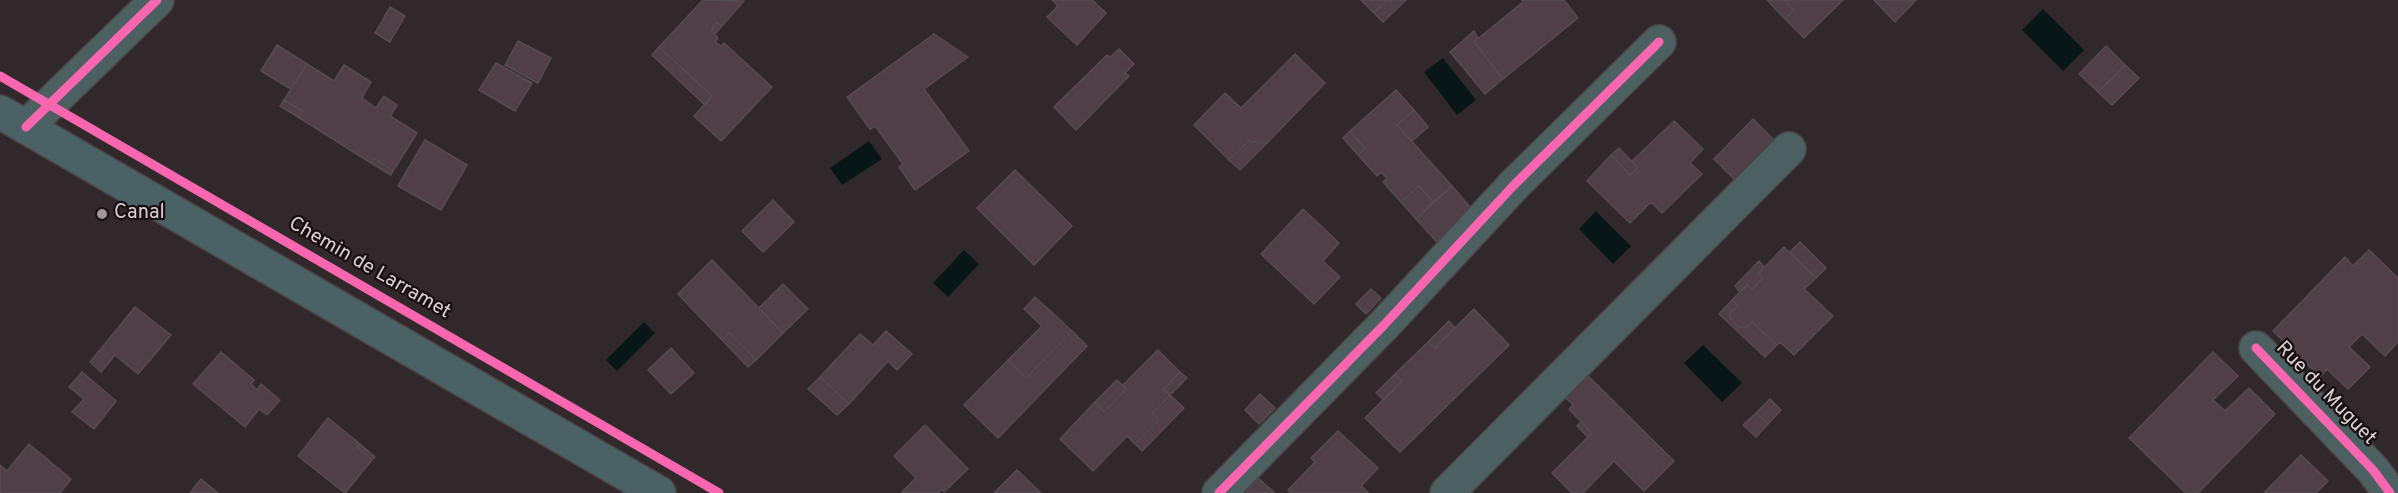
<!DOCTYPE html>
<style>
body{margin:0}
canvas{display:block;background:#31282b}
</style>
<canvas width="2398" height="493"></canvas>
<script>
const c = document.querySelector('canvas').getContext('2d');
c.lineJoin = 'round';
function fill(path, color) { c.fillStyle = color; c.fill(path, 'evenodd'); }
const poly = rows => new Path2D(rows.map(r => 'M' + r).join(''));
function stroke(path, color, width, dash) { c.strokeStyle = color; c.lineWidth = width; c.lineCap = dash ? 'butt' : 'round'; c.setLineDash(dash || []); c.stroke(path); }
function drawText(font, color, halo, rows, align = 'center') {
  c.font = font + ' Overpass,sans-serif'; c.lineWidth = 4.5; c.setLineDash([]); c.textBaseline = 'middle'; c.strokeStyle = halo; c.fillStyle = color; for (const [text, x, y, turn = 0] of rows) {
    c.save(); c.translate(x, y); c.rotate((+turn || 0) * Math.PI / 180); c.textAlign = isNaN(turn) ? turn : align; if (halo) c.strokeText(text, 0, 0); c.fillText(text, 0, 0); c.restore();
  }
}
fill(poly([
 [2043,9,2084,50,2063,71,2022,30],
 [1443,58,1476,100,1457,115,1424,72],
 [869,141,882,159,842,185,830,168],
 [1596,211,1631,246,1613,264,1579,229],
 [964,250,979,264,948,297,933,283],
 [644,322,655,333,617,371,606,360],
 [1703,345,1742,383,1722,402,1684,363]
]), '#081617');
const building = poly([
 [703,0,744,1,722,26,717,22,711,30,718,38,715,42,721,46,724,43,772,87,721,141,694,116,712,96,659,47,703,0],
 [1052,0,1092,0,1106,13,1077,45,1047,17,1058,6,1052,0],
 [1361,0,1387,0,1374,13,1361,0],
 [1387,0,1406,0,1383,22,1374,13,1387,0],
 [1522,0,1564,0,1578,18,1503,79,1474,42,1523,2,1522,0],
 [1767,0,1784,0,1794,10,1785,19,1767,0],
 [1784,0,1843,0,1804,38,1785,19,1794,10,1784,0],
 [1874,0,1916,0,1895,22,1874,0],
 [390,7,405,16,390,42,375,33,390,7],
 [717,22,722,26,715,34,711,30,717,22],
 [1474,31,1478,38,1474,42,1503,79,1485,94,1450,52,1474,31],
 [934,34,968,57,924,89,969,151,915,190,899,167,903,164,875,126,870,129,847,97,934,34],
 [518,41,551,58,538,83,505,65,518,41],
 [277,45,307,64,291,89,261,71,277,45],
 [2106,46,2125,65,2098,92,2079,74,2106,46],
 [659,47,712,96,705,105,652,55,659,47],
 [1119,49,1134,64,1125,73,1129,76,1076,130,1054,107,1107,55,1110,57,1119,49],
 [1295,54,1325,83,1267,143,1251,142,1249,140,1229,160,1194,125,1225,93,1241,108,1295,54],
 [496,63,532,83,515,111,479,90,496,63],
 [307,64,334,81,344,65,371,82,362,98,376,108,384,96,397,105,390,116,417,133,393,171,374,158,371,163,298,117,302,111,284,100,307,64],
 [2125,65,2139,78,2112,105,2098,92,2125,65],
 [1396,90,1414,110,1397,125,1452,186,1433,202,1419,186,1401,202,1383,182,1387,178,1381,172,1377,176,1358,155,1365,148,1350,131,1396,90],
 [284,100,302,111,298,117,280,106,284,100],
 [1414,110,1428,127,1412,141,1397,125,1414,110],
 [1753,119,1777,143,1737,182,1714,159,1753,119],
 [1674,121,1703,149,1690,163,1702,174,1662,213,1651,202,1630,223,1587,181,1611,155,1630,175,1638,168,1632,161,1674,121],
 [1350,131,1365,148,1358,155,1343,138,1350,131],
 [425,140,467,165,441,210,398,186,425,140],
 [1249,140,1251,142,1267,143,1240,170,1229,160,1249,140],
 [1619,148,1638,168,1630,175,1611,155,1619,148],
 [374,158,393,171,391,175,371,163,374,158],
 [1015,170,1072,226,1034,265,977,208,1015,170],
 [1419,186,1433,202,1416,219,1401,202,1419,186],
 [1452,186,1470,207,1437,242,1416,219,1452,186],
 [773,200,794,222,763,252,742,231,773,200],
 [1303,209,1339,243,1323,261,1340,277,1314,304,1261,254,1303,209],
 [1800,242,1826,268,1816,278,1790,252,1800,242],
 [1784,247,1816,278,1804,289,1833,316,1794,355,1780,342,1777,345,1752,322,1747,327,1739,327,1730,318,1730,312,1738,306,1732,300,1747,285,1752,289,1763,278,1758,274,1784,247],
 [2369,250,2398,278,2398,342,2385,356,2362,334,2349,347,2370,367,2348,389,2327,369,2320,377,2273,331,2345,257,2353,266,2369,250],
 [712,260,783,333,756,360,729,332,722,340,678,294,712,260],
 [1759,261,1764,267,1758,274,1763,278,1752,289,1747,285,1740,292,1735,286,1759,261],
 [783,284,808,309,783,333,759,308,783,284],
 [1371,289,1381,298,1366,314,1356,304,1371,289],
 [1035,297,1072,331,1026,378,1008,360,1042,326,1024,309,1035,297],
 [1732,300,1738,306,1730,312,1730,318,1739,327,1747,327,1752,322,1777,345,1765,357,1719,314,1732,300],
 [135,307,171,335,138,374,115,355,101,372,90,362,135,307],
 [1474,309,1509,345,1400,452,1365,418,1402,381,1395,374,1428,342,1435,348,1474,309],
 [1449,321,1455,328,1435,348,1428,342,1449,321],
 [886,331,912,354,897,370,888,361,849,404,820,377,860,334,873,345,886,331],
 [1072,331,1087,346,998,438,964,405,1008,360,1026,378,1072,331],
 [729,332,756,360,748,367,722,340,729,332],
 [671,348,694,373,671,394,648,370,671,348],
 [1158,350,1180,372,1163,390,1170,395,1152,413,1159,420,1135,444,1127,436,1093,471,1060,439,1095,402,1104,412,1126,389,1123,385,1158,350],
 [221,352,254,380,251,384,257,390,261,384,280,400,267,415,259,409,245,427,193,384,221,352],
 [2213,352,2238,376,2213,400,2225,411,2249,388,2275,414,2198,493,2186,493,2129,438,2213,352],
 [82,372,116,401,94,429,72,412,84,399,69,387,82,372],
 [1180,372,1187,378,1170,395,1163,390,1180,372],
 [1584,372,1674,461,1644,491,1614,461,1583,493,1572,493,1552,473,1592,433,1569,409,1573,405,1562,394,1584,372],
 [1395,374,1402,381,1384,400,1376,393,1395,374],
 [820,377,849,404,837,415,808,389,820,377],
 [1117,380,1126,389,1104,412,1095,402,1117,380],
 [1260,394,1275,408,1259,424,1245,410,1260,394],
 [1170,395,1184,408,1142,451,1135,444,1159,420,1152,413,1170,395],
 [1770,399,1781,410,1768,424,1756,413,1770,399],
 [1756,413,1768,424,1756,437,1743,425,1756,413],
 [328,418,360,444,357,447,372,460,345,493,298,456,328,418],
 [1581,422,1592,433,1588,437,1577,426,1581,422],
 [925,425,968,469,944,492,942,489,938,493,901,493,916,478,894,456,925,425],
 [1338,431,1378,468,1361,486,1369,493,1291,493,1288,490,1315,462,1311,458,1338,431],
 [29,444,71,479,60,493,0,493,0,465,7,471,29,444],
 [360,444,375,457,372,460,357,447,360,444],
 [2301,455,2328,481,2316,493,2264,493,2301,455],
 [1017,470,1041,493,994,493,1017,470],
 [1258,478,1275,493,1244,493,1258,478],
 [201,479,218,493,190,493,201,479]
]);
fill(building, '#513f48');
stroke(building, '#544c4f', 1.5);
const minor = poly([
 [26,127,157,0],
 [2256,348,2373,470,2390,493],
 [1219,493,1384,325,1514,185,1659,42],
 [1447,493,1789,149]
]);
const major = poly([
 [0,112,659,493]
]);
stroke(minor, '#4c4447', 36);
stroke(major, '#4c4447', 36);
stroke(minor, '#4c6062', 33);
stroke(major, '#4a6265', 33);
stroke(poly([
 [0,76,719,493],
 [26,127,157,0],
 [2256,348,2373,470,2390,493],
 [1219,493,1384,325,1514,185,1659,42]
]), '#f766af', 9);
for (const [x, y, r, color] of [
 [102,214,6,"#a09599"]
]) { const dot = new Path2D(); dot.arc(x, y, r, 0, 2 * Math.PI); c.fillStyle = color; c.fill(dot); stroke(dot, '#170f12', 2); }
drawText('20px', '#dcd0d4', '#170f12', [
 ["Canal",114,214]
], 'left');
drawText('20px', '#dcd0d4', '#170f12', [
 ["Chemin de Larramet",369,269,30],
 ["Rue du Muguet",2325,394,46]
]);
</script>
